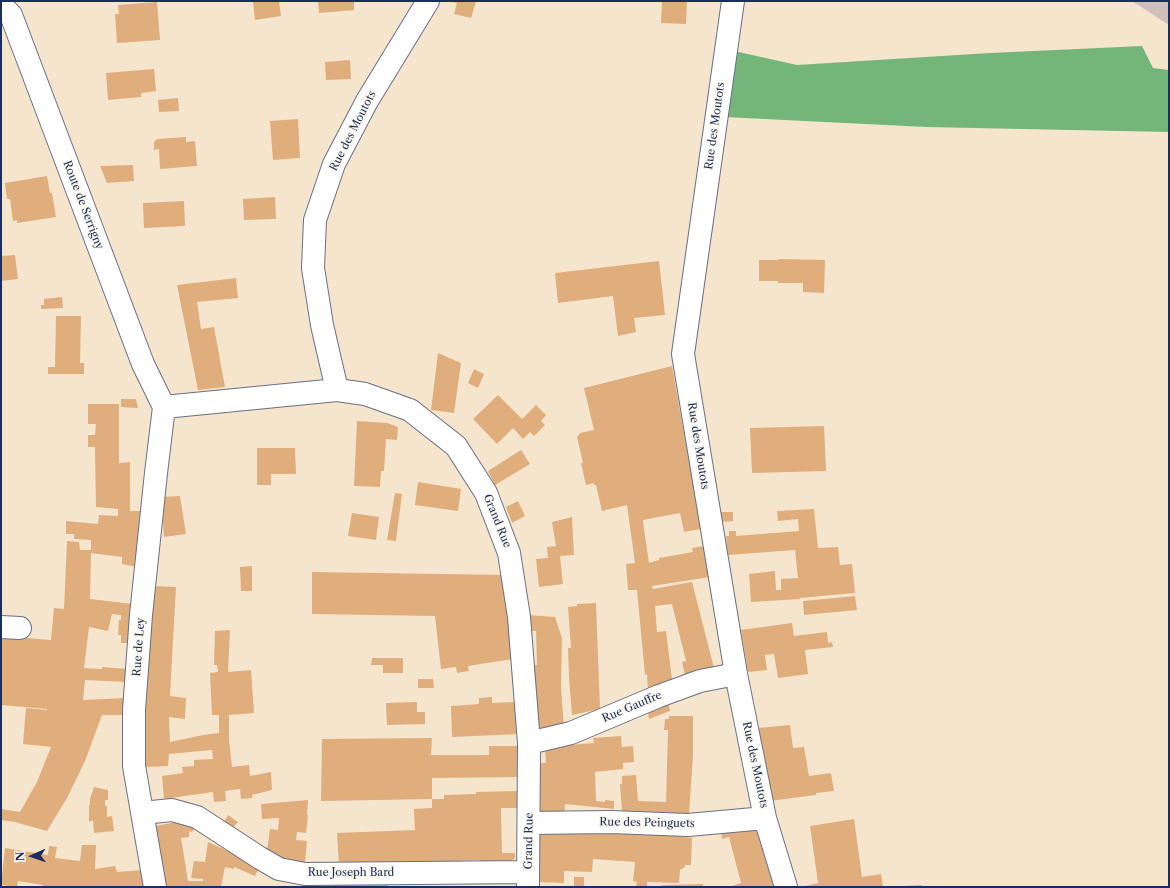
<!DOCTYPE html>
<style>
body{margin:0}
#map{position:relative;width:1170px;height:888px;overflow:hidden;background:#f6e5cd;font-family:"Libre Caslon Text",serif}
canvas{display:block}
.frame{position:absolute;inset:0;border:2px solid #1b2f5e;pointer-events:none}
.north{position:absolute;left:12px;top:836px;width:40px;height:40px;-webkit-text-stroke:3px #fbf7ec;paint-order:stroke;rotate:268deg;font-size:11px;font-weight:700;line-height:16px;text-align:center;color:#1b2f5e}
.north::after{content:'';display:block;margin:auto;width:14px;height:18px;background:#1b2f5e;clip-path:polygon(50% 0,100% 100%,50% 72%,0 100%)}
</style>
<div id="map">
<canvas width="1170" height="888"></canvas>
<div class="frame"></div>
<div class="north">N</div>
</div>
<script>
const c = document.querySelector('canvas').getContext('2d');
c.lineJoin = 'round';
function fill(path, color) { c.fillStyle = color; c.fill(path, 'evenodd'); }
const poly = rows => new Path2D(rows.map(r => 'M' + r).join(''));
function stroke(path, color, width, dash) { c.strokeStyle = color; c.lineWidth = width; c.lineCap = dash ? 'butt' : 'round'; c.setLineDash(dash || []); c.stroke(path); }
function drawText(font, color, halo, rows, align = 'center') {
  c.font = font + ' "Libre Caslon Text",serif'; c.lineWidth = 3.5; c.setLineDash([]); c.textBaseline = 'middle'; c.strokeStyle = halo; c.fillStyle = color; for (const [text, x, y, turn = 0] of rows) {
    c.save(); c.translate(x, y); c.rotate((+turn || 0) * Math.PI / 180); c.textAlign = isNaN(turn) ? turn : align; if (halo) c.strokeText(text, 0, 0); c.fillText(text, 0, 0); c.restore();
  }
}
fill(poly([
 [1132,1,1169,1,1169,25]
]), '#cfc0ba');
fill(poly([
 [1142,46,1153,68,1169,70,1169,132,926,127,724,117,734,51,797,65,990,53]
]), '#74b679');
fill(poly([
 [253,1,279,1,281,16,255,20],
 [318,1,354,1,354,10,319,13],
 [454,1,476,1,471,18,454,14,457,3,453,2],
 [662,1,687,1,686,24,661,23],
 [157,2,160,40,117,43,115,14,119,14,118,5],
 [350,60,351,79,326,80,325,62],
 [154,69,156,91,141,93,141,97,108,100,106,73],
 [178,98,179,111,159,112,158,100],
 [298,119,300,158,273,160,270,121],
 [186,137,186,142,195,141,197,166,160,169,159,149,154,150,154,142,157,139],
 [133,165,134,181,107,183,100,166],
 [47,176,50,193,52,193,56,217,17,223,17,220,13,221,10,199,7,199,5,183],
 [275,197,276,219,244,220,243,199],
 [184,201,185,226,144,228,143,203],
 [15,255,18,279,1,281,1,256],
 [779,259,825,260,824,293,803,292,803,283,778,283,778,281,759,281,759,260,778,260],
 [659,261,665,315,634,318,636,332,618,336,613,296,558,303,555,273],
 [236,278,238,298,197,302,201,329,214,327,225,387,198,390,177,285],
 [62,297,63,308,41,309,41,305,44,305,44,299],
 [56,316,81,316,80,363,84,363,84,374,48,374,48,367,55,367],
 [438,353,461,363,454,413,431,410],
 [672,366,701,529,684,532,680,513,643,520,643,522,649,563,659,560,659,558,693,552,692,548,704,546,710,577,652,586,653,589,692,582,714,668,685,676,682,662,686,661,672,604,655,606,657,632,666,631,672,679,662,682,663,686,648,692,647,674,645,675,637,590,628,590,626,564,635,563,627,505,602,511,596,485,594,485,594,483,586,485,581,463,583,463,577,437,580,433,594,430,584,388],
 [474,369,484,374,478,388,468,383],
 [498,395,522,419,536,405,546,415,541,421,545,425,534,436,530,432,523,439,513,428,497,444,473,419],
 [121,399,136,399,138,408,121,407],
 [88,404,119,404,119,463,130,462,130,511,142,511,137,567,122,564,122,557,91,553,90,599,133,604,129,643,121,643,121,635,118,635,119,620,121,620,121,615,112,614,108,631,89,627,84,668,102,669,102,667,127,669,126,682,85,680,83,700,125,698,123,715,102,715,85,761,67,798,47,831,15,822,1,820,1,809,20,812,37,782,51,747,23,744,26,708,47,710,47,709,1,705,1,636,51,640,54,608,64,609,67,541,79,542,80,550,91,550,91,540,74,539,74,534,66,534,66,521,98,524,99,515,118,516,118,509,96,507,95,447,88,447,88,435,95,435,96,424,88,424],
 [357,421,387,423,398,427,397,440,386,439,384,471,381,471,380,487,354,486],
 [824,426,826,471,752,473,750,428],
 [257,448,295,448,296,474,271,474,271,485,257,485],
 [521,450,530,464,495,485,488,471],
 [418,482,461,489,458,511,415,505],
 [395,493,402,494,396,541,387,540],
 [180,496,186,534,164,537,161,497],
 [518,501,525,516,512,523,506,507],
 [814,509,818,548,838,547,840,565,852,564,855,593,800,598,800,599,751,602,749,574,775,571,776,590,781,590,781,579,798,578,795,550,728,555,726,536,729,536,729,531,736,531,736,536,799,531,798,519,778,521,777,511],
 [719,512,733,512,733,521,721,522],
 [352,513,379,517,376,540,348,536],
 [572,517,574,555,560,556,563,584,539,587,536,559,548,558,547,547,556,546,552,522],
 [252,566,252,591,241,591,240,567],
 [312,572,506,575,513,659,468,666,469,671,457,673,456,667,441,669,435,616,312,614],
 [153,586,176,587,170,696,186,698,185,719,169,717,170,742,203,735,219,733,219,715,212,715,210,673,218,672,217,665,214,665,215,631,230,630,228,672,251,670,254,713,229,715,229,739,232,767,249,765,250,776,271,772,272,790,252,795,252,798,241,799,240,789,225,791,226,801,214,802,213,792,164,799,162,776,183,773,182,767,194,766,194,760,213,759,212,750,169,754,168,766,146,767,145,716],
 [855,596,857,610,804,615,803,601],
 [596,603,600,709,572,715,569,677,568,648,571,648,568,607,577,606,577,604],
 [528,615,555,617,562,638,561,688,564,727,537,730,531,665,537,665,536,631,529,631],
 [792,623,794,636,827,632,828,643,832,642,833,647,805,650,808,674,778,678,774,654,765,655,767,670,748,672,741,630],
 [372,658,403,658,403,673,383,673,383,665,371,665],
 [418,679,433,679,434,688,418,688],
 [492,697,492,703,516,702,520,734,452,737,451,706,479,704,479,698],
 [668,700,670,711,649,719,647,707],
 [417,702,417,712,425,712,425,724,387,725,386,703],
 [669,716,693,716,693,756,689,814,622,812,620,784,622,784,622,776,636,775,638,801,666,802,668,730,664,730,665,719,669,719],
 [790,725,793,748,804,747,809,776,831,773,834,791,816,793,816,795,770,801,758,728],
 [621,736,622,747,633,746,634,762,623,763,623,769,595,772,596,801,605,802,605,800,614,801,614,809,565,804,564,816,539,816,537,763,546,763,545,747,594,743,593,738],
 [432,738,431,755,489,755,489,746,519,746,519,777,432,778,432,799,444,799,444,795,476,794,476,792,517,791,517,808,501,808,502,853,515,853,515,858,511,861,480,861,480,860,339,865,337,833,415,830,414,809,432,808,432,799,321,801,322,739],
 [94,787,108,790,108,800,105,800,105,806,107,806,107,817,112,816,114,831,94,833,93,820,89,822,89,805,90,805,90,799],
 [308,800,307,815,308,815,306,833,297,832,296,840,307,841,305,864,281,858,267,851,270,829,278,830,279,818,262,819,261,804],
 [228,815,238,822,233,828,224,822],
 [854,819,862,877,881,874,883,887,801,887,818,883,810,826],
 [177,822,187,823,195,828,192,832,189,831,189,837,181,838,188,881,203,881,203,879,191,878,194,861,205,862,208,842,237,855,259,868,255,876,234,867,234,869,225,867,221,887,164,887,155,826],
 [756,829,774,887,729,887,741,883,729,837,722,839,721,830],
 [539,830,666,830,666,836,672,836,672,833,679,834,679,836,692,838,691,865,685,865,685,867,680,870,679,883,647,882,647,887,636,887,637,882,633,881,635,862,593,859,592,872,564,871,564,883,538,882],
 [82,845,96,845,95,869,115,866,117,872,144,870,146,887,42,887,43,885,18,881,17,887,1,885,5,848,48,855,49,846,57,847,55,858,80,861],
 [574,877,584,877,584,887,574,887],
 [334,884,388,884,388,887,334,887],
 [703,884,703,887,661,887,662,885],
 [922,885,922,887,901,887,901,886]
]), '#e0ad7d');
const minor = poly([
 [733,1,683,354,736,674,765,818,786,887],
 [1,5,11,15,143,364,164,407],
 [337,390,322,325,313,268,315,220,334,164,367,101,428,1],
 [164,407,337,390,365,394,410,410,456,446,486,493,509,553,519,617,529,743,528,887],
 [1,627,20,628],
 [529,743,571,733,659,696,700,681,736,674],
 [142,813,172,810,197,817,260,858,279,869,305,874,528,872],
 [529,823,611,822,688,825,765,818],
 [155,887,134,766,134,710,141,615,156,473,164,407]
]);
stroke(minor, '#686f85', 24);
stroke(minor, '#fff', 22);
drawText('11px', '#1b2f5e', '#fbf7ec', [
 ["Rue des Moutots",715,126,-82],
 ["Rue des Moutots",353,131,-63],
 ["Route de Serrigny",83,205,69],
 ["Rue des Moutots",698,446,81],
 ["Grand Rue",497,521,68],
 ["Rue de Ley",139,647,-86],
 ["Rue Gauffre",632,707,-23],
 ["Rue des Moutots",755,765,78],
 ["Rue des Peinguets",647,823,1],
 ["Grand Rue",529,841,-89],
 ["Rue Joseph Bard",351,873]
]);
</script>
